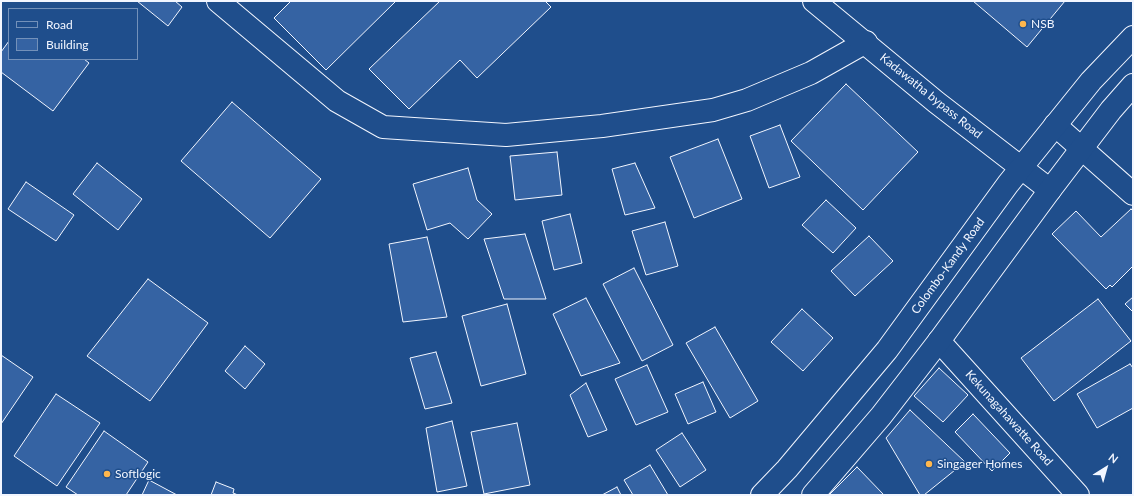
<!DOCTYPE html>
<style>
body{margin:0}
#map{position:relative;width:1134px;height:496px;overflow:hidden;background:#1f4e8c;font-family:Lato,sans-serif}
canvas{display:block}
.frame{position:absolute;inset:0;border:2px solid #f2f6ff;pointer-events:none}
.legend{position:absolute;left:8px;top:8px;width:130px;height:52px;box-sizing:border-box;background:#1f4e8c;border:1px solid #7391ba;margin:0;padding:5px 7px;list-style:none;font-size:12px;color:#f2f6ff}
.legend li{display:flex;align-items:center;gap:8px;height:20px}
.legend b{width:20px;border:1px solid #7391ba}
.north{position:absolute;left:1086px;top:448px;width:40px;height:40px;-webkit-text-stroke:3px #1f4e8c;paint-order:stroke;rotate:37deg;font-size:11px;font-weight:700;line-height:16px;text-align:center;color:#f2f6ff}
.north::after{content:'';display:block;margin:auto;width:14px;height:18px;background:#f2f6ff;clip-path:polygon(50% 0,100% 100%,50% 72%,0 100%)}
</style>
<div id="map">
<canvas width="1134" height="496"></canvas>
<div class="frame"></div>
<ul class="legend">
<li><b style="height:5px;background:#1f4e8c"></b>Road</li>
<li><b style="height:11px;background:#3563a3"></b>Building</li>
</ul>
<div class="north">N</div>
</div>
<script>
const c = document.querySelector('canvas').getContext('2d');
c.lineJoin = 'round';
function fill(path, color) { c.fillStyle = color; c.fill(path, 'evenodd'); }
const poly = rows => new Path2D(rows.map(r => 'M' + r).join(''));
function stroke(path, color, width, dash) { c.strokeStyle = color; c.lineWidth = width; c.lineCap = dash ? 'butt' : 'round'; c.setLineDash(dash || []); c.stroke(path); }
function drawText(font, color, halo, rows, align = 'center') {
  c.font = font + ' Lato,sans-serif'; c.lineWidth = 3; c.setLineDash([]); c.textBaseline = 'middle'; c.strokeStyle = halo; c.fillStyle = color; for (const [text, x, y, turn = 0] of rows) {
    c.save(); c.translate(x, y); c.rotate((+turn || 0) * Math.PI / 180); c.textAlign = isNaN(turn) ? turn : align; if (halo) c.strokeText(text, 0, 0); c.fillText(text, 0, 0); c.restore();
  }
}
const building = poly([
 [137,1,175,1,182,7,168,26,137,1],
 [291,1,396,1,326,70,274,18,291,1],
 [440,1,545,1,551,7,477,78,460,60,409,109,369,69,440,1],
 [973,1,1065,1,1027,47,973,1],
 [9,41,9,59,84,59,89,63,53,111,1,72,1,52,9,41],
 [846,84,918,152,863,210,791,141,846,84],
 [232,102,321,179,270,238,181,161,232,102],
 [780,125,800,177,769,188,750,136,780,125],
 [718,139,742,199,694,218,670,157,718,139],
 [557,152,562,195,515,200,510,156,557,152],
 [97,163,142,199,118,230,73,194,97,163],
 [635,163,655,208,625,215,612,169,635,163],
 [468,168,477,200,492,214,468,239,450,223,427,230,413,184,468,168],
 [26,182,74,215,56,241,8,209,26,182],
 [826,200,856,228,833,253,802,225,826,200],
 [1131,209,1133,211,1133,266,1112,287,1110,285,1106,289,1052,234,1076,211,1101,237,1131,209],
 [570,214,582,263,554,270,542,221,570,214],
 [665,222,678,266,646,275,632,231,665,222],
 [525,234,546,299,504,299,484,239,525,234],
 [869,236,893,261,855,296,831,271,869,236],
 [427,237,447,317,403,322,389,244,427,237],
 [634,268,673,345,642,361,603,284,634,268],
 [148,279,208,323,150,401,87,356,148,279],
 [1133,297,1133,312,1125,304,1133,297],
 [586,298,620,363,581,376,553,314,586,298],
 [1098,299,1131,341,1054,401,1021,358,1098,299],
 [507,304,526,374,481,386,462,316,507,304],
 [802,309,833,338,803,371,771,342,802,309],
 [715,327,758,401,730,418,686,343,715,327],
 [245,346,265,364,245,389,225,371,245,346],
 [436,352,452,403,425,409,410,358,436,352],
 [1,355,33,377,1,424,1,355],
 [1130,364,1133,368,1133,408,1097,428,1077,394,1130,364],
 [647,365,668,412,636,425,615,379,647,365],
 [939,368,968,395,943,422,914,396,939,368],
 [703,382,716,412,688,424,675,394,703,382],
 [586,383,607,430,588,437,570,395,586,383],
 [56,394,100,423,57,486,14,456,56,394],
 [910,410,965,462,924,495,920,495,886,438,910,410],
 [973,414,1010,453,992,471,955,432,973,414],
 [452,421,467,486,437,492,426,428,452,421],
 [517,423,530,485,484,494,471,432,517,423],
 [104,431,148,462,126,495,78,495,66,487,104,431],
 [682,433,706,470,680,487,656,450,682,433],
 [650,465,668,495,633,495,624,480,650,465],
 [857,467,884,495,829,495,857,467],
 [149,480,177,495,142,495,149,480],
 [216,482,234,489,233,493,238,495,211,495,216,482],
 [617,487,621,495,602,495,617,487]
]);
fill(building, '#3563a3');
stroke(building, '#f2f6ff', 1);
const street = poly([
 [218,1,337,101,383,127,506,135,602,126,713,110,747,100,811,73,866,42],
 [1055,125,1133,194],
 [939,341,1078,495]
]);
const secondary = poly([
 [814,1,936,102,1050,190]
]);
const highway = poly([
 [762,495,787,469,887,350,1008,184,1091,81,1133,37],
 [813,495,881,416,939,341,1050,190,1111,110,1133,85]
]);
stroke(street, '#f2f6ff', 24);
stroke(secondary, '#f2f6ff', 24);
stroke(highway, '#f2f6ff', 24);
stroke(street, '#1f4e8c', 22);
stroke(secondary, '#1f4e8c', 22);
stroke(highway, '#1f4e8c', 22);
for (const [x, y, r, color] of [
 [1023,24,4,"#ffb74d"],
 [929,464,4,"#ffb74d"],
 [107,474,4,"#ffb74d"]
]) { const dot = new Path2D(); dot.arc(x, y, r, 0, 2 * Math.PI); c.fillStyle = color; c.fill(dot); stroke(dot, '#1f4e8c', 1.5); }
drawText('12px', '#f2f6ff', '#1f4e8c', [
 ["NSB",1031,24],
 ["Singager Homes",937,464],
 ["Softlogic",115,474]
], 'left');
drawText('12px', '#f2f6ff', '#1f4e8c', [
 ["Kadawatha bypass Road",931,96,39],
 ["Colombo-Kandy Road",948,266,-54],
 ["Kekunagahawatte Road",1009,418,48]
]);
</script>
